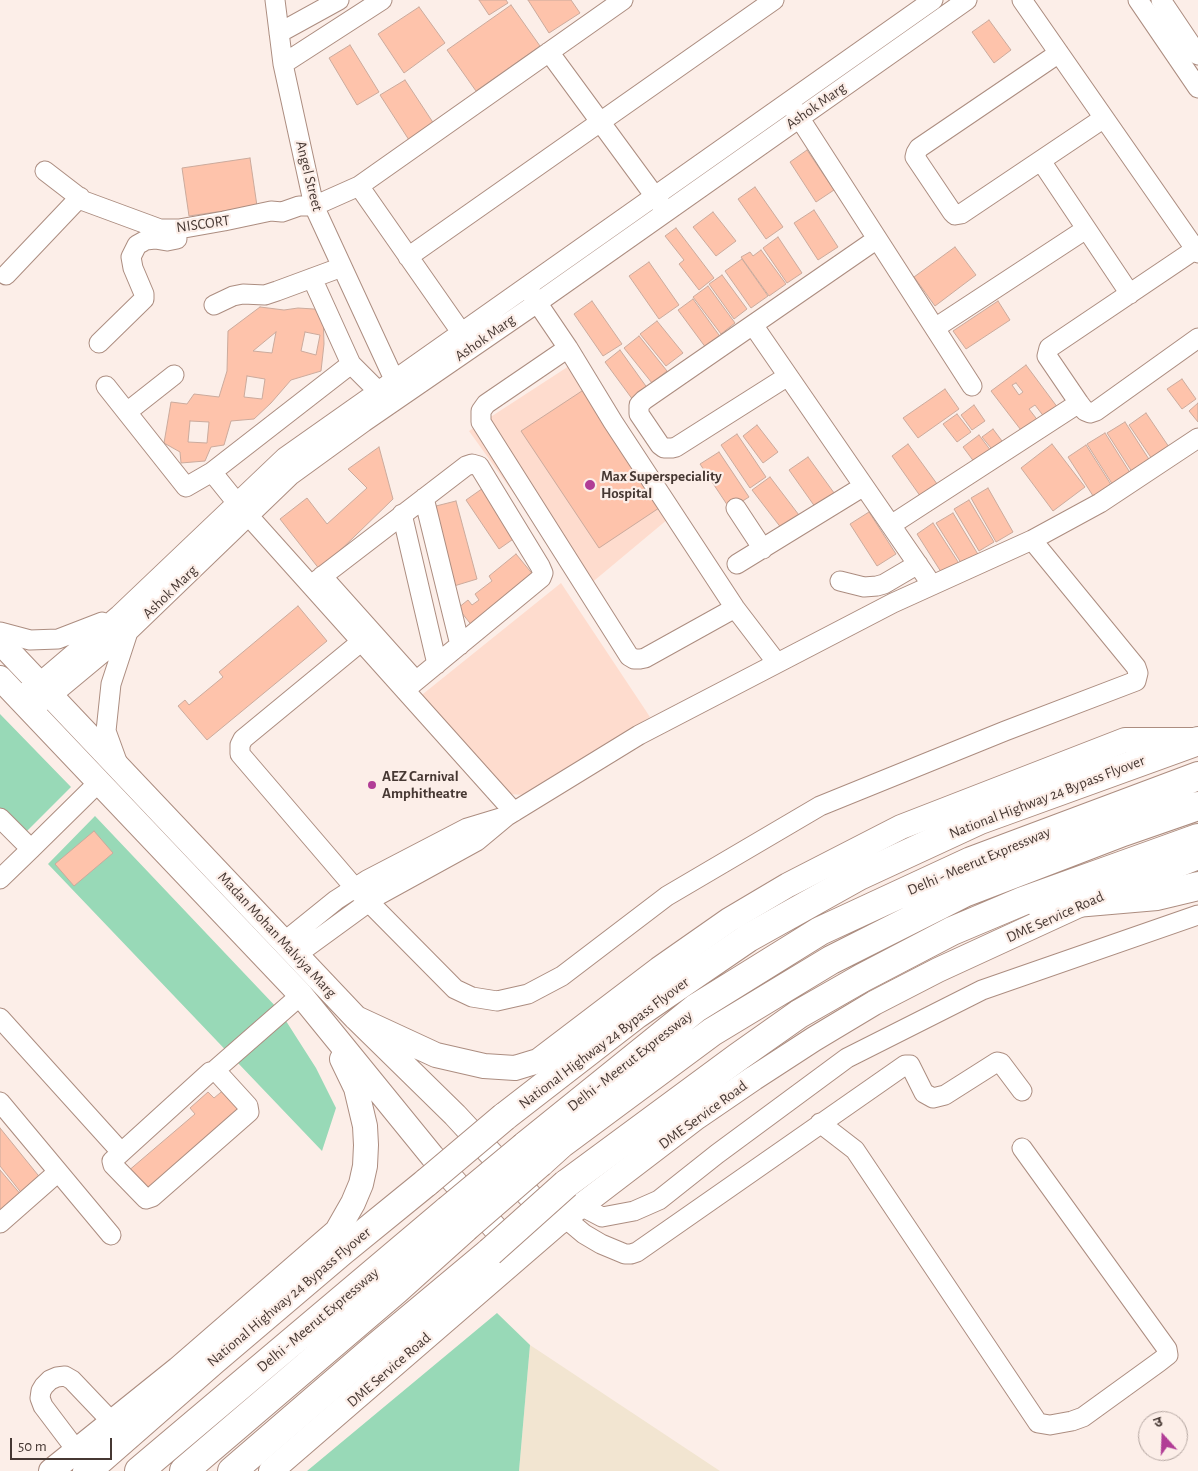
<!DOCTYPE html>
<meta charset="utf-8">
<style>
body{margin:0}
#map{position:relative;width:1198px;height:1471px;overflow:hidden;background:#fceee8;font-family:"Alegreya Sans","Noto Sans Devanagari",sans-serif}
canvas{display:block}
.north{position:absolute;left:1138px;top:1411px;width:50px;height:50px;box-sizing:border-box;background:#fceee8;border:1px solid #b3a5a0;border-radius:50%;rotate:340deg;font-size:14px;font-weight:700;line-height:20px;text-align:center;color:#463833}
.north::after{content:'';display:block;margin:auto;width:18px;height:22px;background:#b13d96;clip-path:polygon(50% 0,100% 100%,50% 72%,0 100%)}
.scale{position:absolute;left:10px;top:1438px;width:102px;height:22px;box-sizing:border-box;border:2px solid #463833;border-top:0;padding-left:6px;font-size:15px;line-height:18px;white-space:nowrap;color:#463833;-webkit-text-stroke:4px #fceee8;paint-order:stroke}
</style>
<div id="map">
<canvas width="1198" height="1471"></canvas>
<div class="north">उ</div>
<div class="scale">50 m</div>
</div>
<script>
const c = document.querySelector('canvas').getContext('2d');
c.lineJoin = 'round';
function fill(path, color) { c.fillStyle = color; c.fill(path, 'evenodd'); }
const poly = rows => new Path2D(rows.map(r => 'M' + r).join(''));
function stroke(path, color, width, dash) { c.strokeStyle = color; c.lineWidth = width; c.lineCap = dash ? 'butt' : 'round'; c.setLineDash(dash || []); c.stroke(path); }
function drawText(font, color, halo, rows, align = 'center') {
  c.font = font + ' "Alegreya Sans",sans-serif'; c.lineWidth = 4.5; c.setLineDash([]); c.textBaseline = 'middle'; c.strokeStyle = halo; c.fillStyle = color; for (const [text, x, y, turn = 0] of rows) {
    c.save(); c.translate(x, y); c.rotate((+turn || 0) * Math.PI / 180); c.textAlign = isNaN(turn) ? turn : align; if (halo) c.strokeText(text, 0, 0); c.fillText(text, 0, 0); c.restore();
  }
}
fill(poly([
 [569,366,674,514,583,590,469,431],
 [561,583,650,717,526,795,506,794,418,698]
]), '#fedcce');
fill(poly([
 [530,1345,720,1471,519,1471]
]), '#f2e5d1');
fill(poly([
 [0,714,71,787,21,837,0,815],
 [95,816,279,1010,316,1068,336,1108,322,1151,48,864],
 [497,1313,530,1345,519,1471,307,1471]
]), '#98d9b7');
const building = poly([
 [479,0,506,0,508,3,489,15,479,0],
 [528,0,571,0,580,13,549,33,528,0],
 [511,5,540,46,476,91,447,50,511,5],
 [419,7,445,43,404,73,378,34,419,7],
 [989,20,1011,50,994,63,972,32,989,20],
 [350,45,379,92,357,105,329,58,350,45],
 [405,80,434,124,409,140,380,95,405,80],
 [807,150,834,190,816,202,790,162,807,150],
 [250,158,257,206,189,216,182,168,250,158],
 [755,187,783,227,766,239,738,199,755,187],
 [814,210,838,247,818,260,794,223,814,210],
 [713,212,736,241,716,256,693,227,713,212],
 [676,228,714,278,699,290,679,264,684,260,665,236,676,228],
 [778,237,802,273,787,283,763,248,778,237],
 [955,247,976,275,935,306,914,277,955,247],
 [761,250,786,284,769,296,741,257,750,252,753,256,761,250],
 [742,259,768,296,751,308,725,271,742,259],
 [649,262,679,305,659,319,629,276,649,262],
 [722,275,747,309,734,319,709,284,722,275],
 [708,286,735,323,721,334,693,297,708,286],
 [693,299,724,342,709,352,678,310,693,299],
 [592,301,622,344,603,356,574,314,592,301],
 [998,301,1010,320,966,349,953,331,998,301],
 [260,307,284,310,298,308,314,309,323,312,324,344,321,371,291,380,271,403,254,419,231,421,224,445,211,447,205,461,181,463,180,452,164,443,171,402,187,404,194,394,219,397,227,371,228,331,260,307],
 [657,321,683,353,666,366,640,334,657,321],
 [276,332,272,353,253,351,276,332],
 [305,332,320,335,316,355,301,351,305,332],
 [639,336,667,371,652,383,624,348,639,336],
 [620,350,648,389,633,400,605,362,620,350],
 [1026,365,1058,408,1045,418,1035,405,1029,409,1039,422,1024,434,991,391,1026,365],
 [1016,383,1023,392,1019,395,1012,385,1016,383],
 [247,376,265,379,262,399,244,397,247,376],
 [1182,379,1196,399,1182,409,1167,389,1182,379],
 [588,387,665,504,599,548,521,431,588,387],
 [945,389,959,409,918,438,903,418,945,389],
 [1198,403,1198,422,1189,411,1198,403],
 [974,405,985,421,972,430,961,415,974,405],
 [1146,413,1171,450,1154,462,1129,425,1146,413],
 [957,414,971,432,957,442,943,424,957,414],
 [190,421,209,422,207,443,188,442,190,421],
 [1125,422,1152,464,1134,475,1107,433,1125,422],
 [757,425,778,452,763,463,743,436,757,425],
 [993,429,1005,445,995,453,982,437,993,429],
 [1105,433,1134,479,1116,490,1087,444,1105,433],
 [737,434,766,477,750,488,721,445,737,434],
 [979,435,994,455,978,467,963,447,979,435],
 [908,444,940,488,923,500,892,456,908,444],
 [1052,444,1085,487,1053,511,1021,468,1052,444],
 [1086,445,1115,491,1097,502,1068,457,1086,445],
 [379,447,393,499,320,570,280,519,307,498,327,524,367,488,348,469,379,447],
 [719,452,749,497,730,509,700,464,719,452],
 [808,457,837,497,818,511,789,470,808,457],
 [770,477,802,519,785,533,752,490,770,477],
 [486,486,519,535,499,549,466,500,486,486],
 [988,488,1013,532,996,542,971,498,988,488],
 [969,500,994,542,979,551,954,509,969,500],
 [456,501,477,579,454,586,432,507,456,501],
 [869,512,896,554,877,566,850,524,869,512],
 [953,513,979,556,963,566,936,523,953,513],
 [933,523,960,565,943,575,917,534,933,523],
 [516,554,535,577,473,627,458,608,468,600,472,605,479,600,475,594,492,581,489,576,516,554],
 [298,606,327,641,207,740,178,706,185,700,189,705,223,677,219,672,298,606],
 [94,831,113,853,74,886,55,864,94,831],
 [226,1088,246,1112,147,1196,127,1172,195,1114,190,1108,208,1092,214,1098,226,1088],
 [0,1128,42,1180,23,1195,0,1166,0,1128],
 [0,1170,22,1196,0,1214,0,1170]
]);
fill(building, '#fec3ab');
stroke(building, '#cbaa9c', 1);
const minor = poly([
 [275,0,283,64,314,206,399,390],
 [1022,0,1198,253],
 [1138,0,1198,88],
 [1161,0,1198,55],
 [279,33,339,0],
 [549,52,662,206],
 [1059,53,919,148,916,153,915,157,952,212,955,215,961,214,1104,118],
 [283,64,382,0],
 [793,108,972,386],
 [1041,161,1130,294],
 [45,171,84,201,160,229,179,229,224,221,271,211,282,212,299,206,314,206,359,186,623,0],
 [359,186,461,332],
 [1196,249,1049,348,1047,356,1079,403,1085,411,1090,413,1096,411,1198,338],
 [408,257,774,0],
 [6,275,80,197],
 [312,278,351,364],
 [530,292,568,348,613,422,735,608,777,663],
 [214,305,233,296,243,294,265,295,277,291,342,267],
 [753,325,932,585],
 [935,328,1086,229],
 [99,343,144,299,144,294,133,268,131,257,137,245,146,240,155,239,167,241,177,239],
 [568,348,486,404,481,411,481,422,629,656,634,659,640,659,645,658,735,608],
 [788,376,676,447,672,448,664,448,660,445,639,414,639,405,644,400,877,239],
 [106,386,186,487,212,472],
 [378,391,351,364,212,472,237,503,514,812],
 [127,412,174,375],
 [424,498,460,645],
 [736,508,763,549],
 [402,514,437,664],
 [891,525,1079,403],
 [737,564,864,486],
 [322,576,416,681],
 [840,581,864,587,877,586,884,584,918,564],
 [311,585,466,466,472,464,479,466,540,566,543,573,541,578,405,690],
 [0,632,30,640,58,639,102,622],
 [362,641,243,739,240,745,240,754,354,887,455,989,472,997,497,1001,528,994,562,976,667,896,820,806,1005,731,1136,681,1138,673,1136,667,1032,540],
 [18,697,39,683,119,615,285,457,933,0],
 [29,710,51,696,128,632,291,475,364,422,537,303,967,0],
 [118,764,106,731,111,684,128,632],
 [0,818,31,849],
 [0,879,31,849,99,782],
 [284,942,336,900,367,880,467,828,500,818],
 [296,955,377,896,477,841,507,816,639,735,893,603,1032,540,1100,503,1198,438],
 [0,1018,121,1152],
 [214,1071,217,1072,248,1106,249,1112,152,1197,146,1199,113,1165,112,1161,210,1072,214,1071],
 [214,1071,301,995],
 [0,1102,111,1235],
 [820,1123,855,1150,1038,1423,1050,1425,1072,1421,1083,1417,1159,1362,1168,1355,1167,1349,1022,1148],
 [581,1206,602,1217,634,1211,659,1200,717,1154,847,1058,982,990,1198,915],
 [565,1218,584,1234,601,1244,625,1254,631,1254,637,1252,905,1065,910,1065,924,1093,933,1098,945,1095,997,1062,1001,1063,1022,1091],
 [0,1223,58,1172],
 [77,1451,43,1406,40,1398,41,1391,44,1386,50,1380,57,1377,65,1376,72,1380,112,1422]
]);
const major = poly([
 [0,642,356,1018,455,1115,553,1221],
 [0,678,301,995,432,1156,516,1252],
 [356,1018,436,1055,484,1066,515,1068,538,1061,659,969,729,920,788,885,901,827,1125,740,1192,740],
 [51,1471,178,1369,337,1231,353,1203,361,1184,365,1166,366,1145,365,1126,356,1088,342,1059],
 [271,1471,557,1224,697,1117,754,1078,814,1039,874,1003,938,970,1088,901,1198,857]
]);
const highway = poly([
 [1041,906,1157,896,1198,886],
 [504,1117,637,1014,748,938,859,876,980,820,1198,741],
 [525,1146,696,1008,820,931,971,861,1198,776],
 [540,1163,561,1144,712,1032,831,960,964,893,1123,832,1198,806],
 [566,1184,738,1057,799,1014,862,978,952,931,1023,901,1198,838],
 [87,1471,214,1360,341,1252,427,1182],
 [139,1471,448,1210],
 [184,1471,396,1290,465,1228],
 [232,1471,376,1347,490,1252]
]);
stroke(minor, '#ac8d80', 21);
stroke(major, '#ac8d80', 26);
stroke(highway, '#ac8d80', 30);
stroke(minor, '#fff', 19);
stroke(major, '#fff', 24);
stroke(highway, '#fff', 28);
const highwayBridge = poly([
 [427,1182,504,1117],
 [448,1210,525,1146],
 [465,1228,540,1163],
 [490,1252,566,1184]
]);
stroke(highwayBridge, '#ac8d80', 30, []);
stroke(highwayBridge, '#fff', 28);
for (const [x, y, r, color] of [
 [590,485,6,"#b13d96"],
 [372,785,5,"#b13d96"]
]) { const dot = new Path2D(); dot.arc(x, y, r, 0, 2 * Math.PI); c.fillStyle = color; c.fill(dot); stroke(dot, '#fceee8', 2); }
drawText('15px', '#463833', '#fceee8', [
 ["Ashok Marg",816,106,-35],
 ["Angel Street",309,176,76],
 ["NISCORT",203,224,-8],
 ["Ashok Marg",485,338,-35],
 ["Ashok Marg",170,592,-44],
 ["National Highway 24 Bypass Flyover",1047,797,-21],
 ["Delhi - Meerut Expressway",979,861,-23],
 ["DME Service Road",1055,917,-24],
 ["Madan Mohan Malviya Marg",277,935,47],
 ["National Highway 24 Bypass Flyover",604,1043,-37],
 ["Delhi - Meerut Expressway",630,1061,-38],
 ["DME Service Road",703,1115,-36],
 ["National Highway 24 Bypass Flyover",289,1297,-40],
 ["Delhi - Meerut Expressway",318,1320,-40],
 ["DME Service Road",389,1370,-41]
]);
drawText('bold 15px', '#463833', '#fceee8', [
 ["Max Superspeciality",601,476],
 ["Hospital",601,493],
 ["AEZ Carnival",382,776],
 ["Amphitheatre",382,793]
], 'left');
</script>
